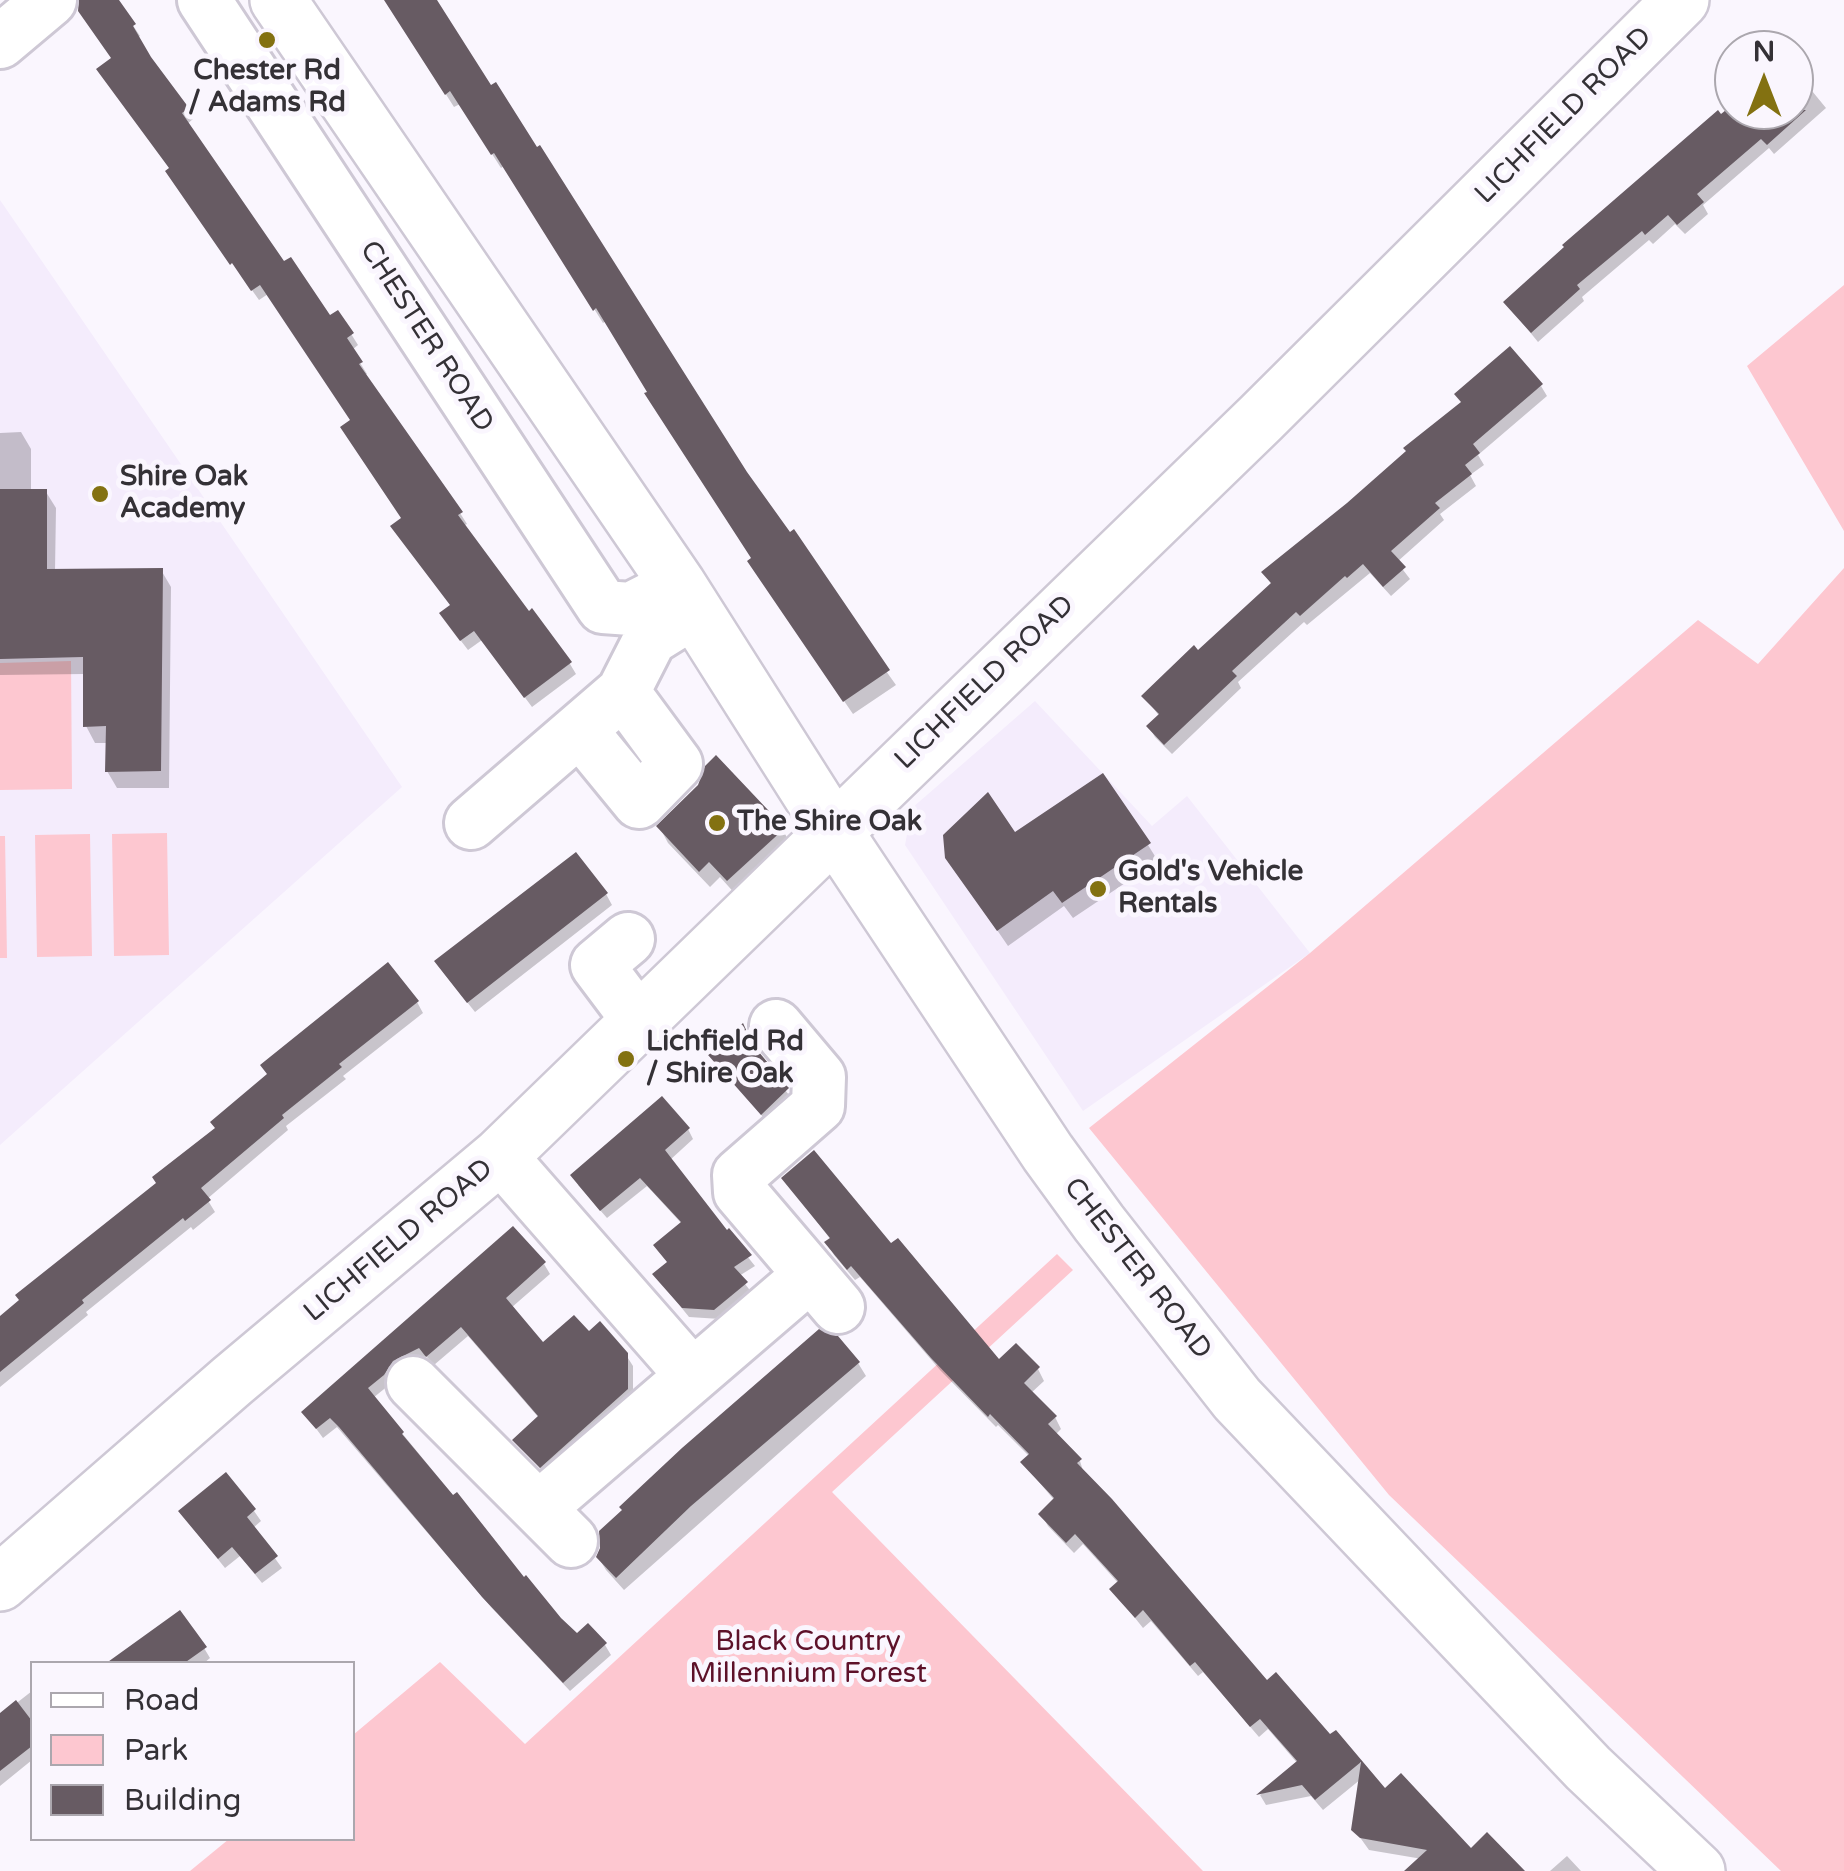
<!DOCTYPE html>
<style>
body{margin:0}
#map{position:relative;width:1844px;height:1871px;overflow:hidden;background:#faf6fe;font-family:"Varela Round",sans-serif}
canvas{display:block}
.legend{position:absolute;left:30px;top:1661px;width:325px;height:180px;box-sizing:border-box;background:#faf6fe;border:2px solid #aba7ae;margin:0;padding:12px 18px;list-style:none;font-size:30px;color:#343136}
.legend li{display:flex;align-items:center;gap:20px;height:50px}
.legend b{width:50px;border:2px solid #aba7ae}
.north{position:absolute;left:1714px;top:30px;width:100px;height:100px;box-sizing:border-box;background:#faf6fe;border:2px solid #aba7ae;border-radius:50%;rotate:0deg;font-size:28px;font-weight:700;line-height:40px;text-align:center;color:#343136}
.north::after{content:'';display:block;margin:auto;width:35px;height:45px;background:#837111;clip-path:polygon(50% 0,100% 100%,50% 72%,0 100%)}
</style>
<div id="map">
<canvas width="1844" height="1871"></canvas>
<ul class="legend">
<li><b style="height:12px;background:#fff"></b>Road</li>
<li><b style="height:28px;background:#fdc7d0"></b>Park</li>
<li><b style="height:28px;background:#675b63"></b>Building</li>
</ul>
<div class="north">N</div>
</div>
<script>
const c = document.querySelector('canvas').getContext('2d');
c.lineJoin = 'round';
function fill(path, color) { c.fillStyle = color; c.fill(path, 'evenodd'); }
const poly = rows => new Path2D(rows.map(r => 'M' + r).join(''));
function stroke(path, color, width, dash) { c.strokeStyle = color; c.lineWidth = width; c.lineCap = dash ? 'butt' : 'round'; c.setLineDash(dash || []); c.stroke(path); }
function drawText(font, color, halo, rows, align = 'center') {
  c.font = font + ' "Varela Round",sans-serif'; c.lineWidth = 10; c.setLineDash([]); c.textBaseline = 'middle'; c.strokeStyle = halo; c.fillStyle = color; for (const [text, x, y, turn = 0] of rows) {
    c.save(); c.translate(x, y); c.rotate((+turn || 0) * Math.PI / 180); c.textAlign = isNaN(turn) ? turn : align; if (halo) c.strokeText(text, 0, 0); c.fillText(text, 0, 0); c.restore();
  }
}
fill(poly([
 [0,200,402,787,0,1145],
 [1035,701,1152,826,1187,796,1310,953,1083,1111,905,845,912,808]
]), '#f4ecfc');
fill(poly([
 [1844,285,1844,531,1747,366],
 [1844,568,1844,1871,1781,1871,1389,1495,1089,1128,1310,953,1698,620,1758,664],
 [71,661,72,789,0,790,0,663],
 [167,833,169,955,114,956,112,834],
 [90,834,92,956,37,957,35,835],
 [0,836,5,836,7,958,0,958],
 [1057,1254,1073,1270,832,1492,1203,1871,190,1871,229,1839,352,1838,353,1735,440,1662,525,1744]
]), '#fdc7d0');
fill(poly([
 [89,0,116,0,140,36,137,38,193,119,186,125,284,265,330,319,338,313,358,345,352,350,367,374,364,375,460,513,467,524,463,526,528,614,531,612,570,664,576,674,532,707,482,640,468,650,448,624,452,607,353,421,268,294,259,300,175,182,172,170,113,60],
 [386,0,434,0,745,473,896,685,853,714,758,576,754,560,606,321,603,323,504,166,501,168,460,104,454,107],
 [1794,69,1826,108,1774,154,1769,148,1703,205,1708,214,1685,234,1675,224,1653,244,1649,240,1582,297,1584,301,1538,342,1506,303,1734,106,1734,110,1794,110],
 [1541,386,1547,396,1478,455,1484,465,1470,475,1476,486,1440,514,1444,520,1397,562,1410,579,1391,596,1370,573,1307,625,1304,622,1238,682,1241,688,1172,754,1155,737,1149,727,1160,717,1144,696,1198,653,1272,585,1264,573],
 [21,432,31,449,31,492,46,492,56,508,55,571,161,570,171,587,169,788,117,788,107,771,108,743,95,743,86,726,85,674,0,675,0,433],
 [659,826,783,830,792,847,738,897,720,877,710,887,668,843],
 [1014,835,1148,845,1158,861,1073,918,1064,906,1008,946,947,857],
 [606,894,612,905,475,1012,443,972],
 [417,1002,423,1013,343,1076,346,1079,286,1126,288,1130,207,1199,215,1212,193,1230,191,1227,86,1312,88,1315,0,1387,0,1319],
 [754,1051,793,1100,769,1124,711,1056],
 [688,1129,693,1139,670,1160,755,1266,739,1276,752,1293,720,1319,689,1317,655,1275,669,1263,682,1224,647,1186,607,1218,578,1185],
 [784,1179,891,1247,998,1363,1038,1369,1044,1381,1031,1393,1055,1417,1061,1429,1055,1435,1080,1461,1084,1474,1267,1683,1330,1738,1335,1733,1385,1792,1471,1851,1522,1871,1448,1871,1440,1862,1369,1850,1354,1829,1361,1779,1323,1810,1311,1796,1266,1805,1260,1795,1298,1764,1268,1729,1259,1737,1203,1672,1198,1676,1151,1621,1143,1628,1112,1589,1119,1584,1083,1544,1074,1553,1048,1526,1041,1514,1055,1501,1023,1463,1029,1456,998,1425,996,1427,940,1370,860,1277,855,1280,834,1255,827,1243,831,1240],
 [544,1264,550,1274,511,1308,542,1345,589,1335,626,1355,633,1366,633,1400,547,1476,516,1440,539,1418,468,1336,434,1365,426,1356,398,1371,389,1385,373,1398,523,1580,577,1637,605,1645,611,1655,570,1691,491,1607,337,1427,323,1438,304,1412],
 [858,1363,866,1376,624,1590,606,1570,598,1557],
 [226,1476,254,1511,261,1521,253,1528,282,1568,262,1583,240,1556,225,1568,188,1522],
 [204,1648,210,1658,203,1664,110,1664],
 [32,1691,32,1760,0,1786,0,1716],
 [1567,1856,1581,1871,1550,1871]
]), '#0003');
fill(poly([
 [79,0,119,0,136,24,133,26,151,57,189,108,182,113,284,261,291,257,330,315,338,310,354,333,347,338,363,362,359,364,463,512,458,515,529,611,532,608,572,662,524,698,474,631,460,641,439,613,450,605,390,526,401,518,340,427,350,420,260,285,251,291,232,263,230,265,165,171,169,168,96,69,111,58,78,11],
 [384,0,437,0,491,85,496,82,537,147,540,145,747,472,790,532,794,529,890,670,843,702,747,561,751,558,644,393,647,392,596,308,593,311,494,153,491,155,450,91,445,95],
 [1718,110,1721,114,1726,110,1806,110,1767,145,1761,139,1697,194,1704,202,1677,225,1668,215,1645,235,1642,231,1577,285,1580,289,1531,333,1503,302,1564,247,1562,245],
 [1510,346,1543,384,1473,444,1480,453,1465,465,1472,474,1435,503,1440,508,1391,551,1406,567,1383,587,1363,564,1347,578,1345,576,1300,616,1296,612,1232,671,1237,676,1164,745,1146,726,1159,714,1141,696,1194,645,1198,650,1271,583,1261,572,1347,503,1406,451,1403,448,1461,402,1454,394],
 [0,489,47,489,47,569,163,568,161,771,105,772,106,726,83,727,83,657,0,659],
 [716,755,785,828,727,881,709,862,699,872,656,826,698,785,705,766],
 [1103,773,1151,843,1062,903,1053,891,997,931,945,858,943,835,988,792,1015,832],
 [576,852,608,893,467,1003,434,961],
 [388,962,419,1001,339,1064,342,1067,282,1115,284,1118,201,1188,211,1200,185,1221,183,1218,82,1300,84,1303,0,1372,0,1316,19,1300,15,1295,156,1183,152,1177,215,1128,210,1122,267,1074,260,1065],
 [743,1023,753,1045,789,1088,761,1115,708,1055],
 [662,1096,690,1128,665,1150,727,1230,729,1228,752,1255,734,1267,748,1282,714,1310,682,1308,652,1274,667,1262,653,1245,681,1222,640,1178,600,1211,570,1175],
 [814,1150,891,1243,898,1238,999,1359,1016,1343,1040,1367,1024,1383,1057,1416,1048,1424,1082,1459,1077,1463,1112,1499,1267,1680,1276,1672,1330,1734,1336,1730,1385,1788,1401,1773,1471,1848,1487,1832,1525,1871,1404,1871,1427,1850,1360,1838,1351,1830,1361,1762,1315,1800,1302,1785,1256,1795,1297,1761,1260,1719,1250,1727,1195,1662,1190,1666,1143,1610,1135,1618,1109,1589,1118,1581,1075,1534,1066,1543,1038,1514,1054,1498,1020,1462,1029,1454,990,1414,988,1417,931,1358,851,1266,847,1270,824,1242,830,1238,781,1178],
 [513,1226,546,1262,506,1298,543,1342,574,1315,589,1331,600,1321,628,1353,628,1389,540,1468,512,1440,538,1416,461,1327,426,1357,419,1348,393,1361,384,1375,368,1388,404,1432,402,1434,453,1495,457,1492,524,1577,526,1575,561,1618,577,1633,588,1623,607,1643,563,1683,482,1597,339,1427,330,1418,316,1429,301,1412],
 [819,1329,838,1336,860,1362,691,1506,616,1578,596,1557,600,1548,599,1531,622,1510,619,1507,682,1448],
 [226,1472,256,1509,247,1517,278,1556,255,1574,232,1547,218,1559,178,1511],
 [180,1610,207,1647,183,1664,105,1664],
 [16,1700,32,1721,32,1746,0,1771,0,1713]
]), '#675b63');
const minor = poly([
 [204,0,603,607,631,609,678,585],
 [0,42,50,0],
 [580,730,639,802,676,764,623,692],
 [471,823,623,692,650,639,695,611],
 [628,939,597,965,639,1021],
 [776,1026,819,1077,818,1106,739,1175,740,1192,838,1307],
 [500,1156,692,1375],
 [413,1383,571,1541],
 [540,1507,809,1276]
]);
const highway = poly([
 [278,0,678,585,834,831,1048,1153,1099,1223,1237,1399,1588,1768,1697,1871],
 [0,1583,232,1381,500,1156,1261,418,1681,0]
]);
stroke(minor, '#cec8d5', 58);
stroke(highway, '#cec8d5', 60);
stroke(minor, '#fff', 52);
stroke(highway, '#fff', 55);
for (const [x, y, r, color] of [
 [267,40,10,"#837111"],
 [100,494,10,"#837111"],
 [717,823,10,"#837111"],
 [1098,889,10,"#837111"],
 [626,1059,10,"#837111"]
]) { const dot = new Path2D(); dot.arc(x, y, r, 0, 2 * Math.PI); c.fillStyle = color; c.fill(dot); stroke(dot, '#faf6fe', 4); }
drawText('bold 28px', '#343136', '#faf6fe', [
 ["Chester Rd",267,72,"center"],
 ["/ Adams Rd",267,104,"center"],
 ["Shire Oak",120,478],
 ["Academy",120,510],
 ["The Shire Oak",737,823],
 ["Gold's Vehicle",1118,873],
 ["Rentals",1118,905],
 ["Lichfield Rd",646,1043],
 ["/ Shire Oak",646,1075]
], 'left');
drawText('28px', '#343136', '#faf6fe', [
 ["LICHFIELD ROAD",1564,116,-45],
 ["CHESTER ROAD",426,337,57],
 ["LICHFIELD ROAD",985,683,-44],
 ["LICHFIELD ROAD",399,1241,-40],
 ["CHESTER ROAD",1137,1269,52]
]);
drawText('28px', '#5d1129', '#faf6fe', [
 ["Black Country",808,1643],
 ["Millennium Forest",808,1675]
]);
</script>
